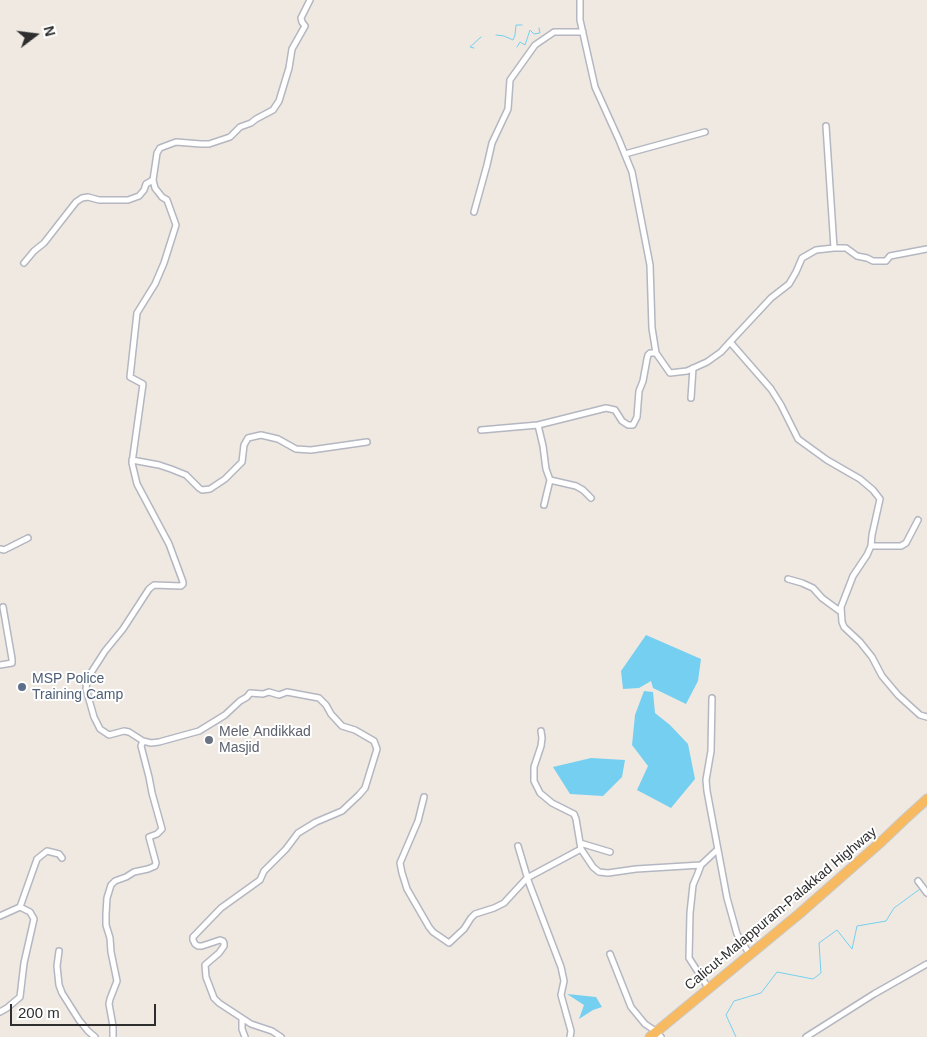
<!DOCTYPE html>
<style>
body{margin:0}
#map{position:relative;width:927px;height:1037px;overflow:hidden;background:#efe9e1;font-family:Arial,sans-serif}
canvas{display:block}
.north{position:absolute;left:10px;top:10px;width:50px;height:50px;-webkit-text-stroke:4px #fff;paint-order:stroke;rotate:75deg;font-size:14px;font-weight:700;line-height:20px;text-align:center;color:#2e2e2e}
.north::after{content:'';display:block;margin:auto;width:18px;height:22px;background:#2e2e2e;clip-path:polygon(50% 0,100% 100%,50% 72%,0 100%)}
.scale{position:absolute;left:10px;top:1004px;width:146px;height:22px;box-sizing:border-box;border:2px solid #2e2e2e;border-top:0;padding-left:6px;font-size:15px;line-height:18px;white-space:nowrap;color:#2e2e2e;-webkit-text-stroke:4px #fff;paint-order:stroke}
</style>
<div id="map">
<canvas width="927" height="1037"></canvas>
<div class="north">N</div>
<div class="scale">200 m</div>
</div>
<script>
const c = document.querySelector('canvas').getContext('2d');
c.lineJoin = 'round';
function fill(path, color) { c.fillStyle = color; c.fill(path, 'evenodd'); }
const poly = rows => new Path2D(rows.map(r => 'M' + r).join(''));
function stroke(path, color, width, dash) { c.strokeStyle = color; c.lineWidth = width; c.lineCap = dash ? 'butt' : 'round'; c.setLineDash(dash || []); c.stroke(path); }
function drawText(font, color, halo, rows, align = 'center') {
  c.font = font + ' Arial,sans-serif'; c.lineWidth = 4; c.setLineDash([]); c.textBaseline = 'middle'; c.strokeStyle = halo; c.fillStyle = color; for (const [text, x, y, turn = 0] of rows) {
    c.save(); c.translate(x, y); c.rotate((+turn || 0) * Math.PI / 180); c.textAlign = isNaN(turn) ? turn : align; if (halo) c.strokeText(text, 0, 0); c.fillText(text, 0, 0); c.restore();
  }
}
fill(poly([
 [646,635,701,659,698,681,686,704,653,688,651,681,639,688,623,689,621,671],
 [644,691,653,692,655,713,670,725,688,744,695,779,671,808,637,790,648,766,632,745,635,715],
 [591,758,625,760,622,777,603,796,570,794,553,767],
 [567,994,596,997,602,1007,593,1010,579,1019,584,1005]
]), '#75cff0');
stroke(poly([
 [496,35,504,36,513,40,515,35,516,25,522,25],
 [517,47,520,42,525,45,530,30,534,34,540,33,539,28],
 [474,48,470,47,481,37],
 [736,1037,726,1015,734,1001,761,993,777,972,813,979,821,973,819,943,837,930,852,949,857,926,886,921,894,908,920,889]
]), '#75cff0', 1);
const minor = poly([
 [580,0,580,20,595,87,619,140,632,172,650,265,652,328,656,353,670,373,687,371,707,362,721,352,730,342,771,389,781,405,798,439,827,460,860,479,873,490,880,499,872,535,871,546,867,555,853,576,841,607,842,622,844,627,860,642,872,657,882,676,898,695,920,715,927,717],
 [826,126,834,248],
 [625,154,705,132],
 [474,212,487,165,492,143,508,109,510,80,535,45,554,32,583,32],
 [24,263,34,251,44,243,76,202,82,198,88,197,99,200,128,200,139,196,144,190,146,184,153,180],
 [730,342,771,298,789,284,796,272,802,258,816,250,834,248,846,248,857,256,867,258,873,261,886,261,890,256,927,249],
 [691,398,693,368],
 [481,430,538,425],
 [132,460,159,465,171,469,186,475,199,488,202,490,210,489,225,479,242,462,244,445,248,438,252,437,261,435,278,439,296,449,311,450,367,442],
 [550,480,576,486,583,490,591,498],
 [544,505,550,480,546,469,543,446,538,425,606,408,615,410,622,421,628,425,633,425,637,417,639,391,643,381,647,359,648,355,650,353,656,353],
 [871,546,901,546,906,543,918,520],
 [0,549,4,550,28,538],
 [788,579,802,583,813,588,822,598,841,612],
 [0,665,12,663,12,659,3,607],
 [712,698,711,751,706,780,707,791,727,898,737,934,750,955],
 [541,731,542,738,541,746,534,767,534,781,540,793,552,803,574,814,576,819,581,849,593,867,599,872,608,873,636,869,701,865],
 [143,741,129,732,124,731,109,735,100,729,94,717,86,689,87,679,105,651,123,629,149,589,154,585,181,586,183,584,183,582,169,544,137,484,132,463,143,384,130,377,137,313,155,284,164,263,176,225,167,200,162,197,155,188,153,180,157,153,160,148,176,142,201,144,209,144,230,137,240,127,251,123,256,119,273,110,279,101,289,68,292,49,305,26,302,22,301,18,310,0],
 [424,797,418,821,400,863,402,873,407,889,429,927,433,932,449,943,464,929,471,918,475,914,494,908,504,903,527,878,581,849],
 [580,843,610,852],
 [518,846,529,883,561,967,564,981,561,995,571,1031,570,1037],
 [918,881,927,893],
 [0,916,20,907],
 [59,951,57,966,59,985,62,993,79,1020,88,1031,95,1037],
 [610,954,631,1007,645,1024,657,1032,661,1037],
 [709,989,689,958,690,913,693,885,698,873,701,865,717,850],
 [0,1012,7,1008,20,997,24,963,34,919,30,912,20,907,37,859,47,851,59,854,62,858],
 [242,1019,242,1029,245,1037],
 [113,1037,113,1026,109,1004,110,999,117,981,111,952,110,938,106,925,106,914,107,898,111,885,115,881,126,877,134,872,148,869,155,866,156,863,149,837,157,834,162,829,152,793,149,777,141,746,143,741,151,743,159,742,199,731,225,715,240,701,247,697,250,693,263,694,269,692,279,695,287,692,319,698,326,705,331,714,342,726,355,730,374,741,377,749,365,788,359,795,342,811,316,822,298,833,286,849,264,871,260,880,221,908,193,937,193,940,195,944,198,946,202,946,220,940,223,941,224,943,224,946,219,953,205,965,206,977,214,998,219,1003,251,1024,272,1031,281,1037],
 [806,1037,874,994,927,964]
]);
const trunk = poly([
 [650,1037,799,914,882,841,904,820,927,799]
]);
stroke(minor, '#b4b7c1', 8);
stroke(trunk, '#c9c9c9', 11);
stroke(minor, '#fff', 5);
stroke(trunk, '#f8ba60', 9);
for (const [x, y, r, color] of [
 [22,687,5,"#5c6f8a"],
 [209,740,5,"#6b7280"]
]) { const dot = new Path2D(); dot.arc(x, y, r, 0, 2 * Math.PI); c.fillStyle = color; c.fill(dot); stroke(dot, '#fff', 2); }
drawText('14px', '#4e5e75', '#fff', [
 ["MSP Police",32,679],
 ["Training Camp",32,695]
], 'left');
drawText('14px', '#5b616d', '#fff', [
 ["Mele Andikkad",219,732],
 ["Masjid",219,748]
], 'left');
drawText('14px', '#2e2e2e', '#fff', [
 ["Calicut-Malappuram-Palakkad Highway",781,909,-40]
]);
</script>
